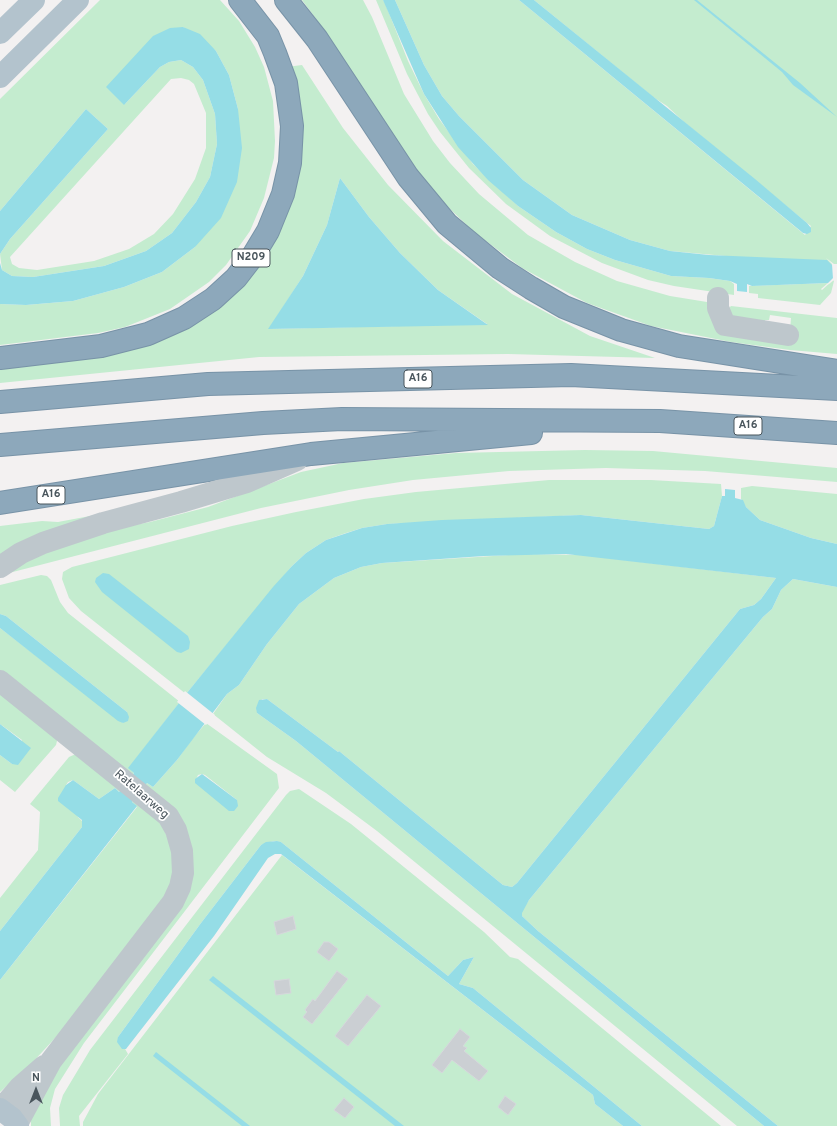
<!DOCTYPE html>
<style>
body{margin:0}
#map{position:relative;width:837px;height:1126px;overflow:hidden;background:#f3f1f1;font-family:Overpass,sans-serif}
canvas{display:block}
.north{position:absolute;left:16px;top:1070px;width:40px;height:40px;-webkit-text-stroke:3px #fff;paint-order:stroke;rotate:0deg;font-size:11px;font-weight:700;line-height:16px;text-align:center;color:#4a565d}
.north::after{content:'';display:block;margin:auto;width:14px;height:18px;background:#4a565d;clip-path:polygon(50% 0,100% 100%,50% 72%,0 100%)}
</style>
<div id="map">
<canvas width="837" height="1126"></canvas>
<div class="north">N</div>
</div>
<script>
const c = document.querySelector('canvas').getContext('2d');
c.lineJoin = 'round';
function fill(path, color) { c.fillStyle = color; c.fill(path, 'evenodd'); }
const poly = rows => new Path2D(rows.map(r => 'M' + r).join(''));
function stroke(path, color, width, dash) { c.strokeStyle = color; c.lineWidth = width; c.lineCap = dash ? 'butt' : 'round'; c.setLineDash(dash || []); c.stroke(path); }
function drawText(font, color, halo, rows, align = 'center') {
  c.font = font + ' Overpass,sans-serif'; c.lineWidth = 3.5; c.setLineDash([]); c.textBaseline = 'middle'; c.strokeStyle = halo; c.fillStyle = color; for (const [text, x, y, turn = 0] of rows) {
    c.save(); c.translate(x, y); c.rotate((+turn || 0) * Math.PI / 180); c.textAlign = isNaN(turn) ? turn : align; if (halo) c.strokeText(text, 0, 0); c.fillText(text, 0, 0); c.restore();
  }
}
fill(poly([
 [100,0,220,0,239,21,255,47,264,67,273,101,275,141,274,158,264,198,250,231,226,265,209,282,170,309,125,327,98,333,0,345,0,304,26,305,73,301,124,287,162,272,195,247,238,109,229,75,216,51,183,27,124,105,160,67,169,62,181,60,193,67,203,80,215,114,217,144,210,177,196,202,172,233,146,251,104,266,33,277,12,276,2,270,0,254,10,239,108,129,86,109,0,211,0,99],
 [181,78,189,80,194,84,206,113,206,148,195,179,173,214,154,234,129,249,94,261,37,270,19,268,12,264,10,257,171,79],
 [302,0,363,0,372,17,404,94,433,141,450,163,479,194,528,235,575,262,617,281,670,296,707,302,723,328,792,340,793,332,790,331,791,318,770,315,769,320,765,320,764,327,735,323,726,314,726,311,731,306,837,318,837,354,790,350,731,342,651,326,587,303,522,268,474,232,449,208,423,180,393,137,330,38],
 [376,0,383,0,385,3,408,61,424,94,439,119,473,164,518,206,556,232,587,249,615,260,671,276,709,278,730,281,734,284,734,295,674,286,648,280,602,263,550,236,506,204,469,168,440,132,428,114,407,74],
 [395,0,519,0,805,235,811,226,807,223,684,122,667,106,653,97,534,0,837,0,837,266,670,251,630,240,572,215,523,180,459,116,442,96,424,65],
 [302,65,343,128,388,185,443,241,512,294,590,336,655,358,508,354,259,357,0,383,0,367,163,337,276,229,287,67],
 [340,178,369,217,400,253,438,290,487,324,269,329,303,276,327,225],
 [833,280,834,281,831,293,820,305,758,298,758,294,749,293,749,286,828,283,821,289,822,290],
 [585,450,653,451,837,468,837,482,705,471,606,468,509,471,413,480,349,490,261,508,5,574,5,571,89,534,150,522,208,507,301,472,343,463,456,453],
 [549,480,651,480,721,484,722,496,714,526,709,529,581,515,387,524,362,528,343,534,326,540,306,553,292,566,186,694,81,611,69,598,62,579,63,572,72,567,232,526,296,512,364,499,416,492],
 [752,486,837,494,837,544,811,538,760,520,746,507,741,499,741,488],
 [122,510,0,558,0,526,42,521,58,522],
 [525,554,582,555,776,578,761,599,754,605,740,609,517,883,512,887,503,885,339,751,338,752,267,699,262,699,257,713,296,741,764,1126,737,1126,377,831,326,793,267,757,213,714,227,694,239,685,267,644,299,604,334,578,361,567,382,563],
 [41,575,47,576,51,580,60,602,68,613,180,702,129,768,134,773,131,776,0,671,0,628,123,723,127,712,6,616,0,614,0,585],
 [793,579,837,587,837,1126,778,1126,538,931,522,916,522,910,529,900,763,617,772,609,781,590],
 [0,691,58,737,56,745,15,792,0,780,0,755,12,764,22,740,0,724],
 [206,723,277,774,279,788,84,1043,55,1089,50,1108,51,1126,31,1126,31,1118,68,1052,188,882,144,786,147,783,153,787,177,760,192,739],
 [202,774,205,775,237,800,195,782,198,775],
 [78,753,122,788,119,792,115,788,99,799,73,780,68,782,66,785,78,817,83,822,82,827,0,931,0,898,38,850,40,812,30,804,69,757],
 [299,789,351,824,484,932,510,957,518,959,721,1126,642,1126,473,988,459,984,474,957,463,960,448,976,281,842,274,841,261,845,201,923,118,1037,128,1054,79,1116,80,1126,60,1126,59,1108,63,1095,90,1050,286,795,290,791],
 [135,798,148,809,167,832,175,862,169,892,68,1024,31,1064,0,1092,0,980,137,807,132,802],
 [282,855,593,1095,595,1104,623,1126,83,1126,83,1122,98,1094]
]), '#c4eccf');
fill(poly([
 [383,0,395,0,424,65,442,96,459,116,523,180,572,215,630,240,670,251,709,255,827,260,833,266,833,278,828,283,752,286,747,284,747,292,737,291,737,284,730,281,709,278,671,276,615,260,587,249,556,232,518,206,488,180,458,147,424,94],
 [519,0,534,0,755,179,807,223,811,228,811,232,807,234,803,233],
 [694,0,697,0,800,83,837,117,793,85,782,72],
 [183,27,200,34,216,51,229,75,238,109,242,148,237,182,221,218,195,247,162,272,124,287,73,301,26,305,0,304,0,263,2,270,12,276,33,277,104,266,146,251,172,233,196,202,210,177,217,144,215,114,203,80,193,67,181,60,169,62,160,67,124,105,106,87,153,36,170,28],
 [86,109,108,129,10,239,0,254,0,211],
 [340,178,369,217,400,253,438,290,488,325,268,329,303,276,327,225],
 [725,489,735,490,735,498,743,500,746,507,760,520,811,538,837,544,837,587,793,579,781,590,772,609,763,617,529,900,522,913,522,916,538,931,778,1126,764,1126,296,741,257,713,256,708,259,700,267,699,338,752,339,751,503,885,512,887,517,883,740,609,754,605,761,599,776,578,566,554,484,556,382,563,361,567,334,578,299,604,267,644,239,685,227,694,177,760,153,787,147,783,132,802,137,806,0,980,0,931,82,827,82,820,58,801,58,798,66,785,73,780,99,799,115,788,119,792,134,773,128,768,186,694,273,587,292,566,306,553,326,540,362,528,387,524,442,520,581,515,709,529,714,526,722,496,725,496],
 [103,573,109,574,188,636,190,642,189,649,181,653,177,652,102,592,95,582,96,578],
 [0,614,6,616,127,712,129,717,128,721,123,723,118,721,0,628],
 [0,724,31,748,18,765,12,764,0,755],
 [202,774,237,800,238,806,234,811,229,811,195,783,195,779],
 [277,841,281,842,448,976,463,960,474,957,459,984,473,988,642,1126,623,1126,595,1104,593,1095,281,854,275,854,268,858,214,936,126,1049,122,1049,117,1042,118,1037,201,923,261,845,266,842],
 [213,976,404,1126,395,1126,209,980],
 [156,1052,250,1126,242,1126,153,1056]
]), '#95dde6');
fill(poly([
 [826,258,834,264,837,264,837,280,834,280,828,285,833,279,832,264],
 [185,691,215,715,206,725,177,702]
]), '#f3f1f1');
const building = poly([
 [293,916,296,929,277,935,274,922,293,916],
 [324,942,329,942,338,949,329,961,317,952,324,942],
 [337,971,348,979,312,1024,303,1017,307,1012,305,1010,313,999,315,1001,337,971],
 [289,979,291,993,276,995,274,981,289,979],
 [367,995,381,1006,348,1046,335,1036,367,995],
 [460,1029,470,1037,463,1046,467,1048,464,1051,488,1071,479,1081,452,1060,442,1073,432,1065,460,1029],
 [505,1096,516,1104,508,1115,498,1107,505,1096],
 [344,1098,354,1107,345,1118,334,1110,344,1098]
]);
fill(building, '#cbcfd3');
stroke(building, '#d6d8dc', 1);
const highway = poly([
 [286,0,317,39,408,177,447,224,500,268,531,288,564,307,621,330,679,346,837,371],
 [0,358,101,346,148,334,184,318,213,299,236,278,253,256,268,231,283,194,290,163,292,126,286,83,275,53,268,36,240,0],
 [0,402,208,384,571,375,837,389],
 [0,445,263,423,342,419,660,421,837,433],
 [0,503,311,454,531,433]
]);
stroke(highway, '#7893a7', 24);
stroke(poly([
 [718,298,718,308,725,325,788,335],
 [0,567,21,553,43,543,103,523,181,502,247,482,297,460],
 [0,681,168,816,176,830,182,851,183,873,180,887,173,902,51,1061,17,1124],
 [0,1110,20,1087,44,1066]
]), '#bec7cc', 22);
stroke(poly([
 [0,33,34,0],
 [0,77,78,0],
 [0,1109,12,1118,18,1126]
]), '#b3c3cd', 22);
stroke(highway, '#8da8bb', 22);
for (const [x, y, w] of [
 [251,258,38],
 [418,379,28],
 [748,426,28],
 [51,495,28]
]) { const box = new Path2D(); box.roundRect(x - w / 2, y - 9, w, 18, 3); c.fillStyle = '#fff'; c.fill(box); stroke(box, '#4a565d', 1); }
drawText('bold 11px', '#4a565d', null, [
 ["N209",251,258],
 ["A16",418,379],
 ["A16",748,426],
 ["A16",51,495]
]);
drawText('12px', '#4a565d', '#fff', [
 ["Ratelaarweg",141,795,41]
]);
</script>
